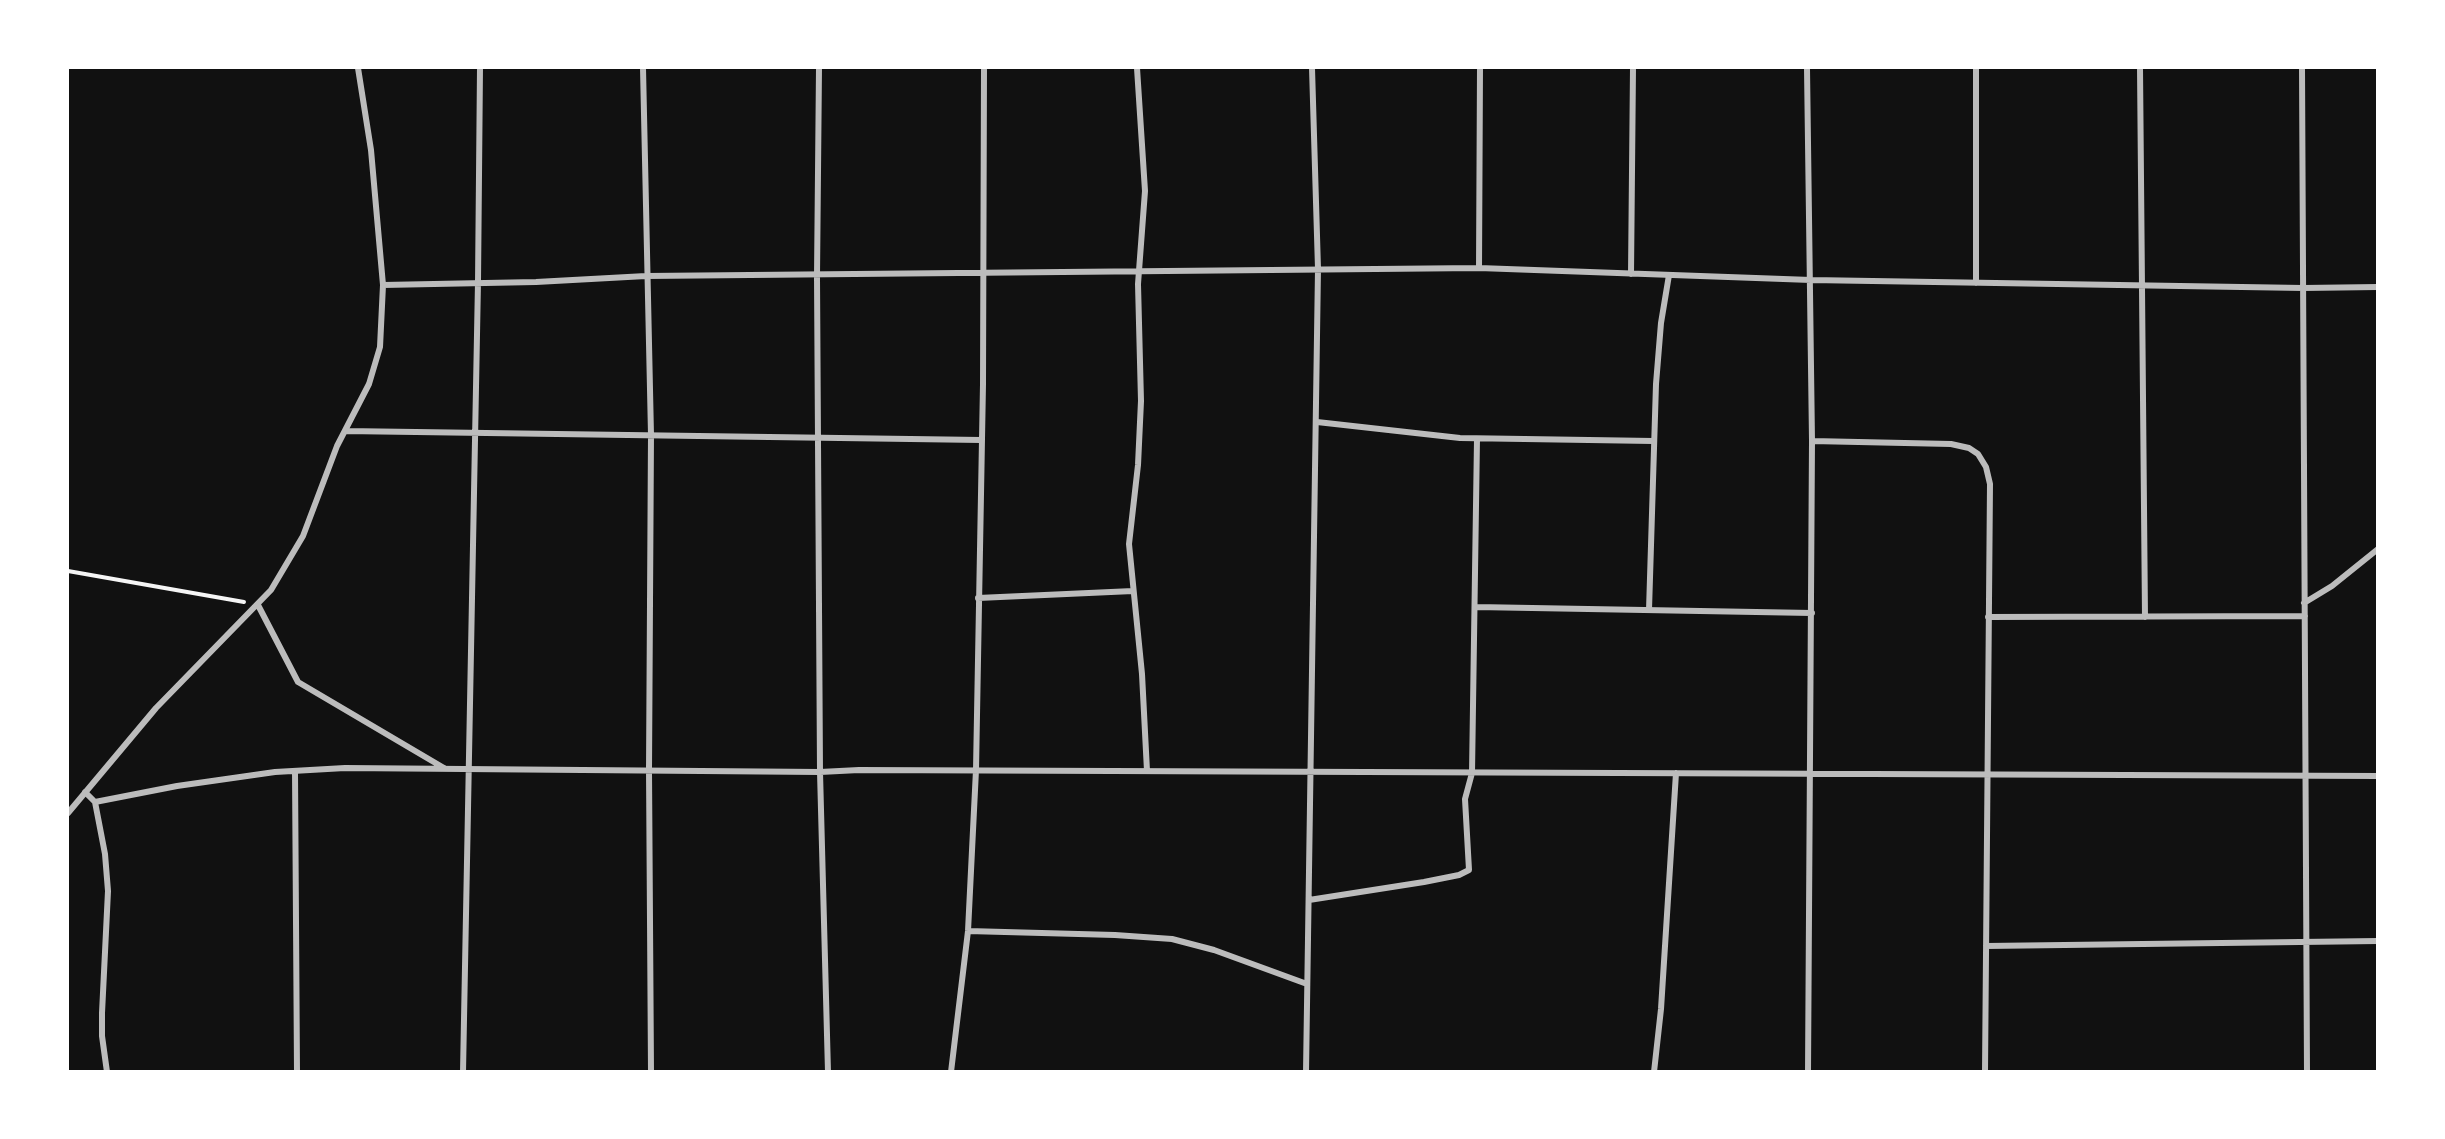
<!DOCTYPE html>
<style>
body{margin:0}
#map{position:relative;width:2445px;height:1139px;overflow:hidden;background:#111;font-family:"DejaVu Sans",sans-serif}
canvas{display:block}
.frame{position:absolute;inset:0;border:69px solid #fff;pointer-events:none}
</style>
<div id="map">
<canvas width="2445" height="1139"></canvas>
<div class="frame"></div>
</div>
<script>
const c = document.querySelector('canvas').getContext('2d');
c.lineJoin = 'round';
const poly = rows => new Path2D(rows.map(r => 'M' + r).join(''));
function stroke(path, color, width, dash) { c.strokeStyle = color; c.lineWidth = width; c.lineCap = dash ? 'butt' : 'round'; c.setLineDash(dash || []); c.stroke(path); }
stroke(poly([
 [68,571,244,602]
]), '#f5f5f5', 4);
stroke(poly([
 [643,68,651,435,649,770,651,1072],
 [819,68,817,276,820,772,828,1072],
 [1137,68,1145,191,1138,284,1141,401,1138,465,1129,544,1142,674,1147,771],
 [1807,68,1812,441,1808,1072],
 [2140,68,2145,617],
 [2302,68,2307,1072],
 [1479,268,1480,68],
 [1631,274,1633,68],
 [1976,283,1976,68],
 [383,285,536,282,646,276,1479,268,1811,280,2303,288,2378,287],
 [1317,422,1460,438,1653,441],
 [345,431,981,440],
 [1812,441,1951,444,1969,448,1978,454,1986,467,1990,484,1985,1072],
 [978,598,1133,591],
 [2304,603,2332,586,2378,549],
 [258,605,298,682,444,768],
 [1476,607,1812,613],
 [1649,610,1656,384,1661,323,1669,275],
 [1988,617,2305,616],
 [295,771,297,1072],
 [85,792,95,802,105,854,108,891,102,1013,102,1036,107,1072],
 [95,802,177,786,275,772,345,768,820,772,859,770,2378,776],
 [68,813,156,708,271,590,303,536,337,446,369,384,380,347,383,285,371,150,358,68],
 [1309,900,1424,882,1459,875,1469,870,1465,799,1472,773,1477,439],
 [968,931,1115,935,1172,939,1214,950,1307,984],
 [1986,946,2378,941],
 [463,1072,478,282,480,68],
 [951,1072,968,931,976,770,983,384,984,68],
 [1306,1072,1318,269,1312,68],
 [1654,1072,1661,1009,1676,773]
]), '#bcbcbc', 6);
</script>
